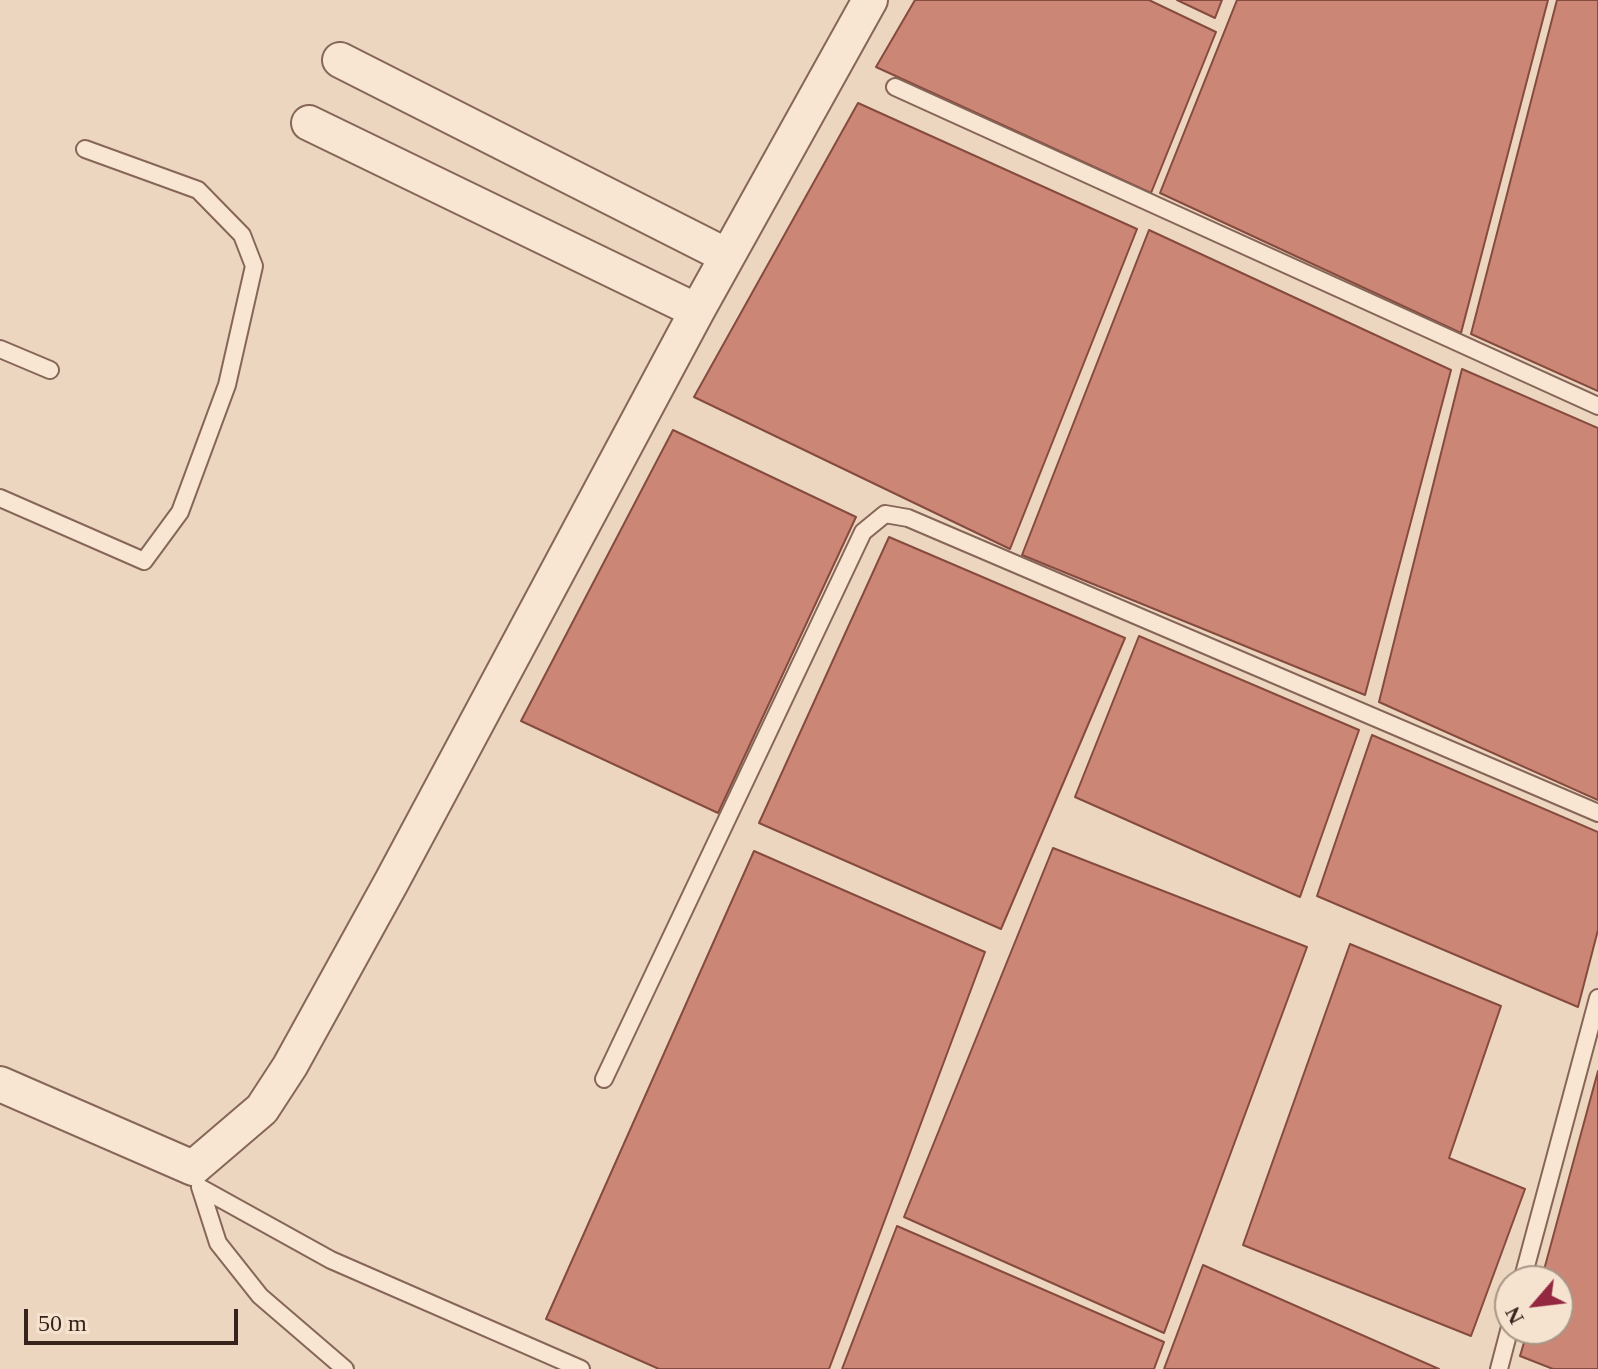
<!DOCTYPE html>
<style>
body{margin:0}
#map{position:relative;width:1598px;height:1369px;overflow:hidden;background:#edd6bf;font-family:"Times New Roman",serif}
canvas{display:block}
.north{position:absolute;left:1494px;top:1265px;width:80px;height:80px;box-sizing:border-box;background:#f5e2cf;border:2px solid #a89687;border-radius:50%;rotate:242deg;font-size:22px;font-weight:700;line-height:32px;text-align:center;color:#35231c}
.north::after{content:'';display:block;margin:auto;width:28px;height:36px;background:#942840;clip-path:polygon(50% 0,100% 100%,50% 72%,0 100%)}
.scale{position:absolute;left:24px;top:1309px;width:214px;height:36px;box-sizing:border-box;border:4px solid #35231c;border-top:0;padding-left:10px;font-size:24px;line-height:28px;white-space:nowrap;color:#35231c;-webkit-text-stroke:6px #f5e2cf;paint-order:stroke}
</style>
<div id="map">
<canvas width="1598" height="1369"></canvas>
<div class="north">N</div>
<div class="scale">50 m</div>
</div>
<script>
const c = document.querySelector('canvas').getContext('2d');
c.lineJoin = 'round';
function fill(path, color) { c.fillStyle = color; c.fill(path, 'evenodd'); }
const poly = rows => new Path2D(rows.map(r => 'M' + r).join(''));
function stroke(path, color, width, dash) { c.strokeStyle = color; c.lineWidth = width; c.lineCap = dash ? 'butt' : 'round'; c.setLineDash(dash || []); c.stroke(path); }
const building = poly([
 [915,0,1149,0,1216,32,1151,193,876,67,915,0],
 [1177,0,1222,0,1215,18,1177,0],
 [1237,0,1548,0,1461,333,1160,193,1237,0],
 [1557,0,1598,0,1598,391,1471,334,1557,0],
 [858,103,1137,229,1010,549,694,397,858,103],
 [1149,230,1451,370,1365,695,1022,555,1149,230],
 [1462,369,1598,428,1598,800,1379,702,1462,369],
 [673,430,856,517,718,813,521,721,673,430],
 [889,537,1125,638,1001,929,759,823,889,537],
 [1139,636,1359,730,1300,897,1075,797,1139,636],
 [1372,735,1598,832,1598,930,1578,1007,1317,896,1372,735],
 [1053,848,1307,947,1164,1333,904,1217,1053,848],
 [754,851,985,952,829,1369,659,1369,546,1319,754,851],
 [1350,944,1501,1006,1449,1158,1525,1189,1471,1336,1243,1245,1350,944],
 [1598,1071,1598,1369,1553,1369,1520,1356,1528,1329,1558,1329,1558,1281,1541,1281,1598,1071],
 [897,1226,1164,1342,1154,1369,842,1369,897,1226],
 [1203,1265,1439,1369,1164,1369,1203,1265]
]);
fill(building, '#cc8675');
stroke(building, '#854b3e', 2);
const lane = poly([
 [895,87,1598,406],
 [0,349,50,370],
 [0,498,144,561,180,512,227,385,254,266,242,235,198,190,85,149],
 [604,1079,863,532,885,514,908,518,1598,813],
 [200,1187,218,1243,260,1296,345,1369],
 [201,1188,331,1260,581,1369],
 [1522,1281,1598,998],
 [1499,1369,1510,1327]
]);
const street = poly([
 [340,60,727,256],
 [309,123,697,311],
 [0,1084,193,1168,262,1109,290,1066,392,881,697,311,870,0]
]);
stroke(lane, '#866658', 20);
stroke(street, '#866658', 38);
stroke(lane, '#f8e5d2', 16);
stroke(street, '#f8e5d2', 34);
</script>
